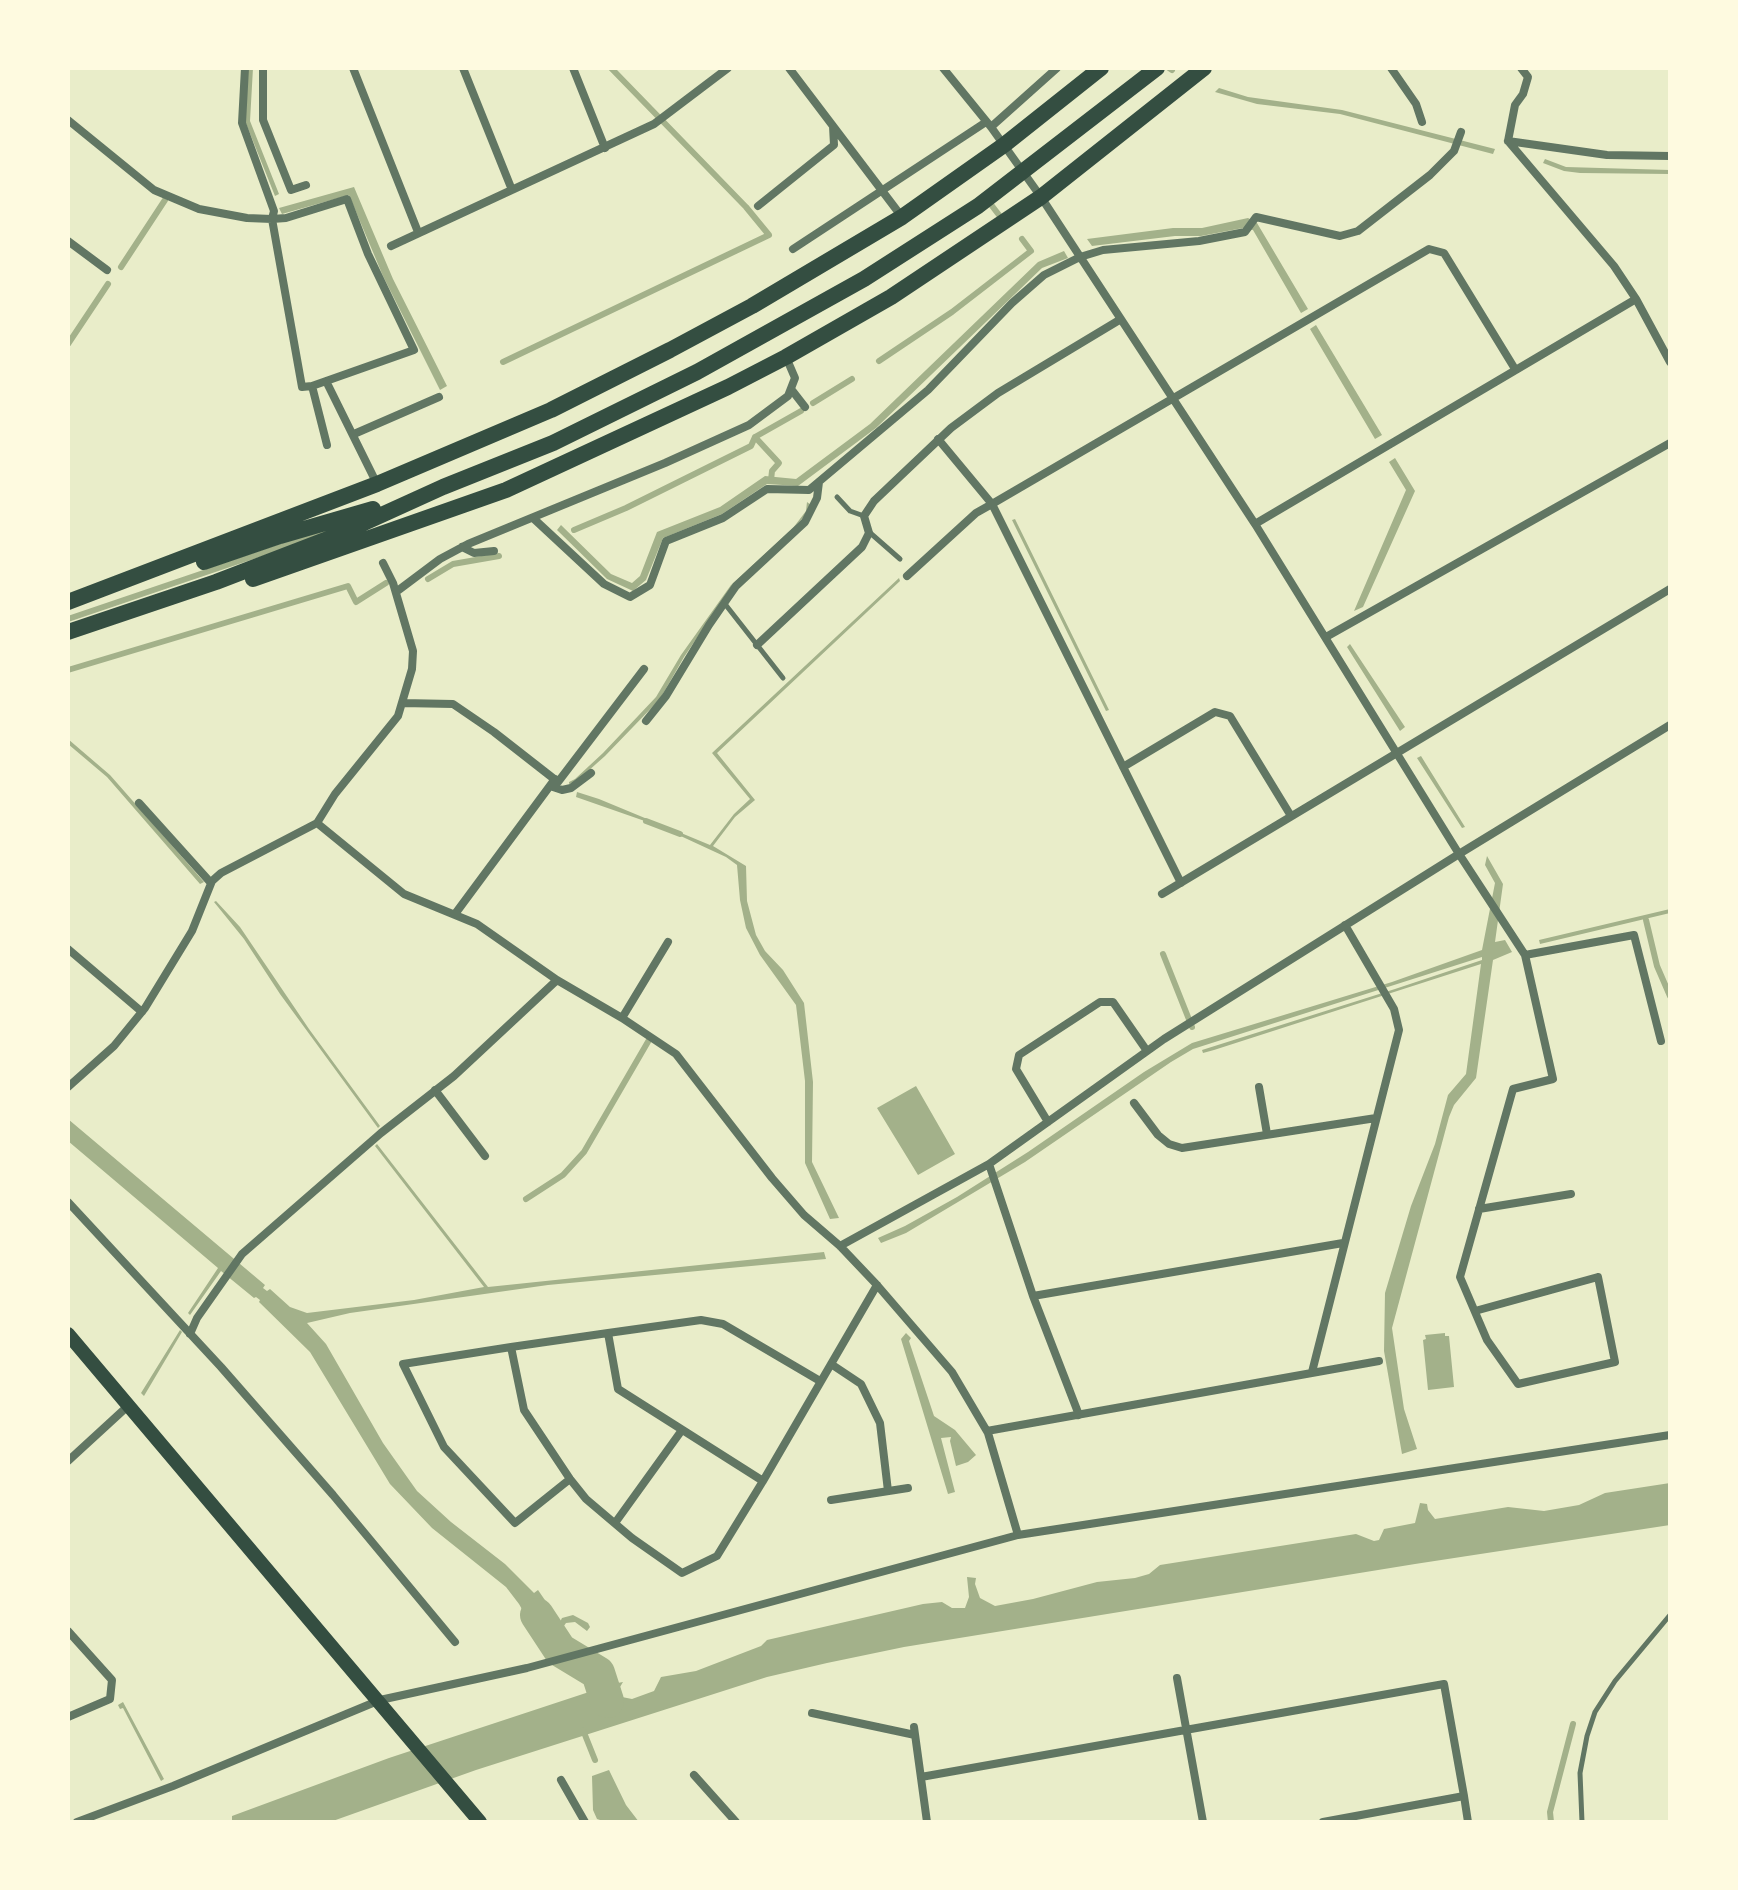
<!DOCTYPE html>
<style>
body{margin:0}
#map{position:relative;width:1738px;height:1890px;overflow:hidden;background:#e9edc9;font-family:Lato,sans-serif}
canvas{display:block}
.frame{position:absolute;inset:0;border:70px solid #fefae0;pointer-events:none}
</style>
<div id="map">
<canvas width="1738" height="1890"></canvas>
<div class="frame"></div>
</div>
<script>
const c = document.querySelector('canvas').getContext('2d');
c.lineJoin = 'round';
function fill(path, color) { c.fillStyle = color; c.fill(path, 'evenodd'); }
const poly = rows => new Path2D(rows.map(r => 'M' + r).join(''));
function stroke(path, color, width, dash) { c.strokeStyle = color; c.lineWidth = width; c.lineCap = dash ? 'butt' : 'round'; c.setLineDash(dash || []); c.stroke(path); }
fill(poly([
 [247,68,253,68,250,121,279,194,275,196,245,121],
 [1219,88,1248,97,1342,110,1495,149,1493,154,1340,114,1257,104,1215,92],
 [1545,159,1566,167,1670,170,1670,174,1580,173,1564,171,1543,163],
 [354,187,393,279,447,386,440,390,383,276,349,195,282,214,279,208],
 [1248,218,1257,223,1308,309,1301,313,1253,230,1243,228,1201,236,1175,236,1092,246,1087,239,1173,228,1202,228],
 [1064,251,1068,258,1042,268,876,428,798,486,767,484,722,514,663,538,646,580,633,591,607,579,557,530,561,525,611,574,632,583,640,576,657,532,720,507,765,476,796,479,870,424,1038,262],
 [1316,325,1382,435,1375,439,1310,329],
 [1395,458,1415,491,1363,607,1354,611,1406,490,1389,462],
 [807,502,811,505,807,514,719,605,684,657,660,699,605,756,578,780,569,784,569,782,575,779,603,753,656,697,681,655,731,585,793,528,806,511],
 [1015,519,1109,710,1106,711,1012,520],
 [899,578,900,581,717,753,755,800,735,817,713,846,746,866,747,901,756,935,765,951,783,970,804,1003,813,1082,812,1162,839,1218,830,1219,805,1163,805,1081,796,1005,760,955,746,928,740,900,737,865,726,857,659,826,576,797,577,792,599,799,710,845,734,814,750,799,712,753],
 [1350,644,1405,727,1400,731,1347,647],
 [68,739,110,775,204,882,200,884,107,777,68,744],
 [1421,756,1465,827,1462,828,1417,758],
 [1487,856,1503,884,1495,942,1505,940,1512,952,1493,960,1476,1078,1454,1105,1449,1117,1392,1328,1404,1409,1417,1449,1402,1454,1384,1351,1385,1293,1411,1206,1435,1144,1448,1095,1466,1074,1481,964,1214,1050,1203,1053,1202,1050,1395,989,1482,960,1482,957,1193,1049,1171,1062,1025,1162,906,1233,881,1243,878,1238,905,1226,957,1197,1028,1152,1144,1072,1192,1043,1392,982,1482,950,1495,883,1485,865],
 [216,901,240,927,309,1029,380,1126,378,1128,280,994,244,939,214,902],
 [1670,909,1670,913,1540,944,1539,940],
 [916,1086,955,1154,918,1175,877,1108],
 [68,1119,265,1285,263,1288,267,1291,270,1289,290,1307,307,1313,414,1300,484,1287,375,1146,377,1144,488,1287,824,1252,826,1259,548,1285,350,1313,307,1323,326,1344,383,1443,417,1491,451,1522,505,1564,534,1593,538,1590,560,1622,562,1618,573,1615,588,1623,590,1627,587,1631,575,1622,566,1623,557,1636,561,1639,567,1649,546,1656,547,1648,520,1614,523,1611,519,1604,506,1587,432,1528,390,1484,310,1352,259,1302,260,1300,256,1297,254,1298,221,1271,190,1315,188,1313,218,1268,68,1141],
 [180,1330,182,1332,144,1396,141,1393],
 [906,1333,911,1338,909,1341,934,1416,955,1430,976,1455,968,1462,956,1466,950,1441,951,1437,941,1438,955,1492,948,1494,901,1339],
 [1445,1333,1445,1336,1449,1336,1454,1387,1428,1390,1423,1340,1426,1339,1425,1335],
 [1670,1483,1670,1525,1415,1564,904,1647,827,1663,767,1677,476,1770,330,1822,232,1822,232,1816,389,1758,595,1690,594,1670,600,1668,612,1684,623,1682,620,1687,622,1697,632,1699,654,1691,661,1677,696,1671,761,1646,767,1640,923,1604,942,1602,952,1608,965,1608,969,1597,967,1577,976,1578,975,1584,980,1598,995,1606,1033,1599,1097,1582,1135,1578,1149,1574,1160,1565,1356,1534,1374,1541,1379,1540,1384,1529,1415,1523,1420,1503,1427,1504,1428,1510,1435,1519,1508,1507,1544,1511,1579,1505,1605,1493],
 [123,1702,164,1779,161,1781,123,1708,120,1709,118,1705],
 [609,1770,626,1805,639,1822,606,1822,597,1819,593,1810,592,1776]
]), '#a3b18a');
stroke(poly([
 [1169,68,1172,70],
 [989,202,999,215],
 [121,267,165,200],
 [68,344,108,284],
 [879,361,952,312,1031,251,1022,239],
 [503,362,769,235,746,207,611,68],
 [813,403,852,379],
 [755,437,779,463,772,471,771,480],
 [574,530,626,508,751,446,755,437,801,411],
 [428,579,453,564,499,556],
 [68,619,330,530],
 [68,670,348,586,356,602,386,583],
 [646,821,680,834],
 [1646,920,1657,966,1670,996],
 [1163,954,1192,1027],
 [526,1199,563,1175,584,1152,649,1040],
 [583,1730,595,1760],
 [1551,1822,1550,1812,1573,1724]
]), '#a3b18a', 6);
stroke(poly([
 [537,1615,560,1650,598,1673,607,1701]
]), '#a3b18a', 34);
stroke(poly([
 [837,497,850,511,864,516],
 [868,531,900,559],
 [725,604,783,678],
 [1582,1822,1580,1773,1587,1736,1595,1712,1615,1681,1670,1615]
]), '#617663', 5);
stroke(poly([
 [245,68,242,123,274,211,272,219,302,387,312,386,327,445],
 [263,68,263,120,291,190,306,185],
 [353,68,418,232],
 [463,68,512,190],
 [573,68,605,148],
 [943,68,991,127,1041,197,1255,524,1459,854,1525,955,1553,1079,1513,1089,1460,1277,1487,1340,1518,1384,1615,1362,1598,1277,1475,1311],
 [1391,68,1416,104,1422,122],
 [68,120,154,190,199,209,247,218,272,219,286,218,347,199,368,254,414,350,312,386],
 [833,126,902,217],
 [991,127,1057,68],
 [1508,141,1614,266,1636,299,1670,362],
 [1508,141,1607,155,1670,156],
 [1508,141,1515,105,1523,94,1528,77,1521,68],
 [758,206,834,145,833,126,789,68],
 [68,241,107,270],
 [391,246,654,124,728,68],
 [793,249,986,122],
 [326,381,377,484],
 [791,389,805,407],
 [354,434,439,397],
 [533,518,604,584,630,597,650,585,666,541,723,518,767,489,809,490,928,390,1012,303,1044,275,1080,257,1103,250,1199,241,1245,232,1256,217,1340,236,1358,231,1430,175,1454,151,1461,132],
 [1255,524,1636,299],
 [462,547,474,553,494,551],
 [907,576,976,513,992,504,938,439],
 [396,592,440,559,468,544,665,463,749,425,788,396,795,378,786,357],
 [1326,637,1670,443],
 [757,645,862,547,869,533,864,516,874,501,951,428,998,393,1121,319],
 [402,703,453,704,494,732,558,782,644,669],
 [646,721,666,696,709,625,736,586,805,522,817,498,819,482],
 [1123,767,1215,712,1230,716,1291,816],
 [550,786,562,790,571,788,591,773],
 [139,803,211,883],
 [317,823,404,894,477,924,557,980,622,1018,676,1054,772,1178,804,1215,840,1246,877,1285,952,1372,988,1433,1018,1535],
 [1181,883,992,504,1429,249,1444,253,1515,369],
 [1162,894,1670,589],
 [455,914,555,779],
 [68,949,142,1012],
 [1525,955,1634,935,1661,1041],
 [622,1018,668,942],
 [68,1087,114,1046,145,1008,192,931,212,881,221,873,317,823,335,794,398,716,412,669,413,651,393,583,383,563],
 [1259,1087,1267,1134],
 [435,1090,485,1156],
 [1134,1103,1158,1135,1169,1144,1182,1148,1376,1118],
 [1048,1122,1016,1069,1019,1055,1100,1002,1113,1002,1147,1051],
 [989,1164,1164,1039,1459,854,1670,725],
 [68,1202,221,1367,333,1495,455,1642],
 [1479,1209,1571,1194],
 [840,1246,989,1164,1033,1296,1079,1415],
 [1033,1296,1343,1243],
 [608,1333,701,1320,723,1324,820,1381],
 [190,1334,197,1318,242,1254,381,1133,454,1076,557,980],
 [511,1347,403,1364,444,1447,515,1523,570,1479],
 [831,1364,861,1384,880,1423,888,1491],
 [1312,1372,1399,1030,1394,1009,1345,925],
 [987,1431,1379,1361],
 [68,1461,129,1405],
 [763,1481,618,1389,608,1333,511,1347,524,1410,570,1479,586,1499,632,1538,682,1573,717,1556,763,1481,877,1285],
 [831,1500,908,1488],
 [615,1523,682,1430],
 [68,1631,112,1680,110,1699,68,1717],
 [1177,1678,1203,1822],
 [812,1713,915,1735],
 [914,1727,927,1822],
 [694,1775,736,1822],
 [921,1777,1444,1684,1464,1796],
 [561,1780,585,1822],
 [77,1822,173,1786,380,1700,527,1668,1018,1535,1670,1435],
 [1323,1822,1464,1796,1468,1822]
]), '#617663', 8);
stroke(poly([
 [68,1334,480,1822]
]), '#344e41', 14);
stroke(poly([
 [204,562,280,536,373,509],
 [253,579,506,490,728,387,786,357,891,297,1041,197,1204,68],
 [68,602,377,484,551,410,670,350,752,306,902,217,1004,145,1101,68],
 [68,632,216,582,333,537,443,487,553,443,697,372,864,279,978,206,1157,68]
]), '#344e41', 16);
</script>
